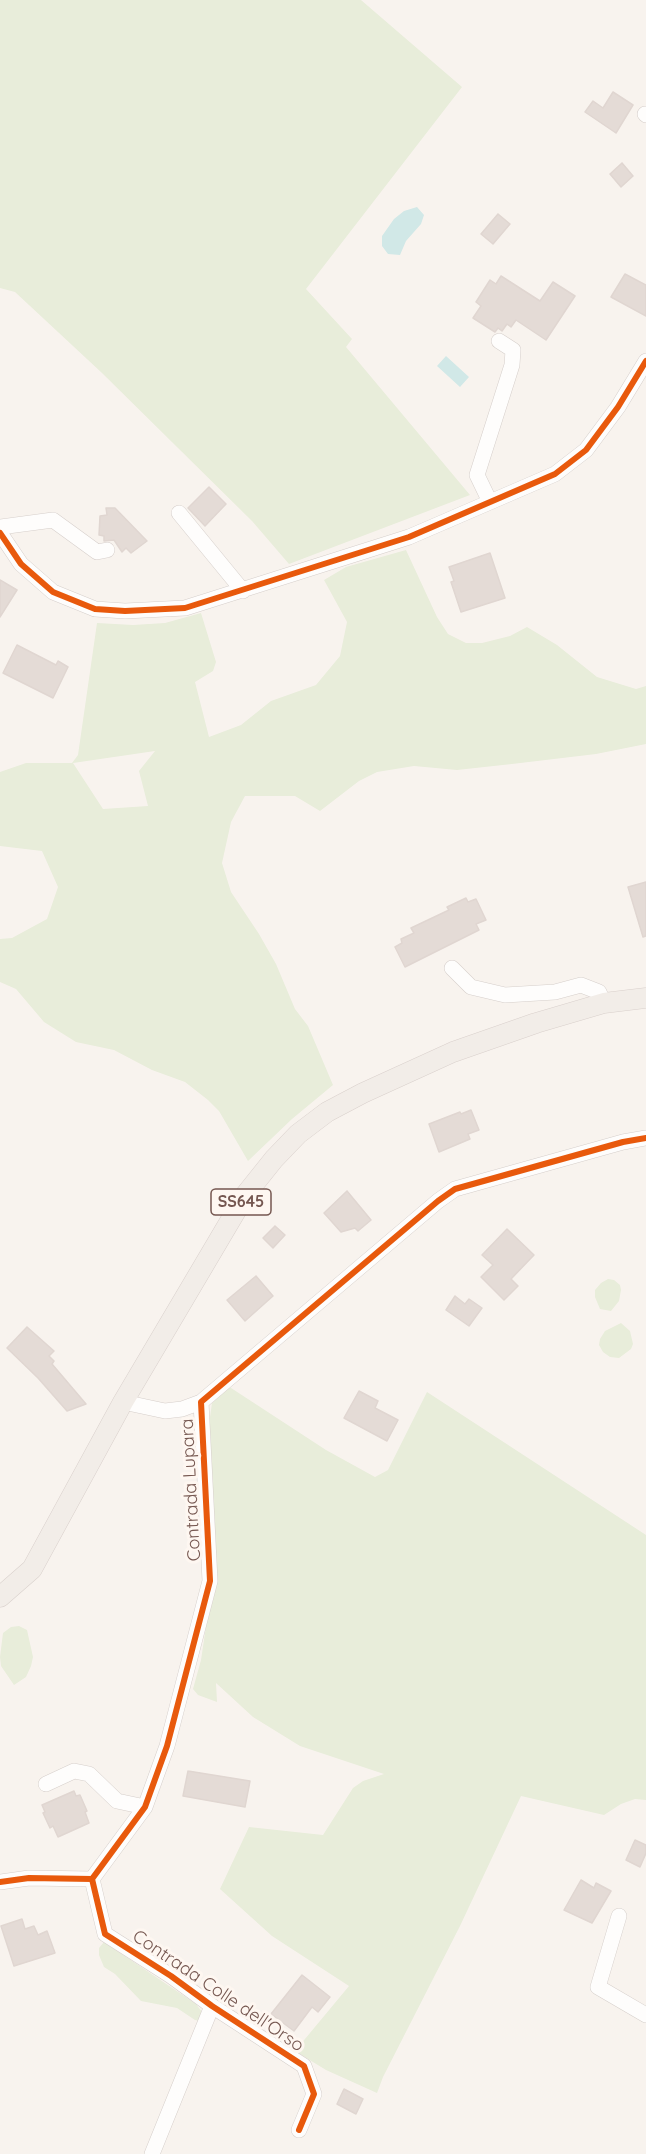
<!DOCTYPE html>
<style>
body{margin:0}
canvas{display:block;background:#f8f3ee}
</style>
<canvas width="646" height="2154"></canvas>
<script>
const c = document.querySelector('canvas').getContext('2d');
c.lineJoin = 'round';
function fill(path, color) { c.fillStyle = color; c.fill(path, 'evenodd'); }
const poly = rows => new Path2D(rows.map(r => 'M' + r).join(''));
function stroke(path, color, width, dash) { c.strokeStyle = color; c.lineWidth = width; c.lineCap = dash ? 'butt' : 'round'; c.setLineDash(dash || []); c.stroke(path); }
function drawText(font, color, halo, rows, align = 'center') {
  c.font = font + ' Quicksand,sans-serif'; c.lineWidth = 6; c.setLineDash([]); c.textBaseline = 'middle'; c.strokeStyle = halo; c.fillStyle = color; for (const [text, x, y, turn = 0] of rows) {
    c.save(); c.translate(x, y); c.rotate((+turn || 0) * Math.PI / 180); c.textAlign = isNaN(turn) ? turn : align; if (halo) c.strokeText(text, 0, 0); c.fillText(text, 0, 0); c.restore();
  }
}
fill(poly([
 [0,0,361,0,462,87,306,289,352,339,346,347,470,495,289,564,252,521,102,373,15,292,0,288],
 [406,550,437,617,448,634,466,643,482,643,510,636,527,627,557,645,597,677,636,689,646,686,646,744,596,754,512,764,457,770,414,766,377,772,359,781,320,811,295,796,245,796,231,822,222,863,231,892,259,934,276,964,295,1009,308,1026,333,1085,292,1119,248,1161,219,1111,208,1100,185,1082,152,1070,114,1050,76,1042,44,1022,16,989,0,982,0,939,12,938,47,919,58,887,42,851,0,846,0,772,26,763,72,763,78,755,97,623,133,625,165,623,201,613,216,662,213,671,195,682,209,737,241,725,271,701,316,685,340,656,347,622,324,580,346,567],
 [155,751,139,771,148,806,103,809,73,763],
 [608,1279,614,1280,620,1285,621,1290,619,1301,611,1311,600,1309,595,1297,595,1290,601,1283],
 [621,1323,630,1331,633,1344,631,1349,619,1358,610,1357,603,1352,599,1345,600,1339,605,1331],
 [228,1386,326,1450,375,1477,388,1470,427,1392,646,1535,646,1800,635,1799,621,1804,604,1815,521,1796,460,1926,383,2077,377,2093,326,2070,295,2051,349,1986,272,1936,220,1889,249,1827,323,1835,353,1788,363,1781,384,1774,300,1746,253,1717,216,1683,217,1702,198,1695,193,1689,201,1660,211,1593,210,1417,212,1403],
 [19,1626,27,1630,33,1657,31,1666,26,1677,14,1685,1,1666,0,1657,3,1633,11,1627],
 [104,1942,196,2004,202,2012,201,2021,195,2020,177,2008,141,2001,115,1974,104,1967,99,1955,99,1948]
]), '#e8edda');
fill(poly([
 [417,207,424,215,421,224,406,241,400,255,388,254,382,246,382,236,394,219,404,211],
 [446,356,469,377,460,387,437,366]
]), '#d1e8e7');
const building = poly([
 [613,92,633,105,616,133,585,112,593,101,603,108,613,92],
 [622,163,633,176,621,187,610,174,622,163],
 [498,214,510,224,493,244,481,234,498,214],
 [625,274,646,285,646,316,611,297,625,274],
 [501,276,540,301,553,282,575,296,546,340,516,320,511,327,507,324,502,331,498,328,495,332,473,318,481,306,476,302,490,280,496,284,501,276],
 [209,487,226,504,205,526,188,508,209,487],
 [106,508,115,508,147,541,131,553,126,548,122,552,114,540,104,541,104,536,99,535,100,516,107,515,106,508],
 [490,553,505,598,461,612,451,582,454,581,449,567,490,553],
 [0,580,17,590,0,617,0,580],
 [17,645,56,665,58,661,68,667,53,698,3,673,17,645],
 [646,882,646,936,643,937,628,887,646,882],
 [466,898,468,902,476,899,486,920,476,924,479,930,405,967,395,947,402,943,401,939,414,933,411,928,449,910,447,907,466,898],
 [471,1110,479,1130,468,1134,470,1139,439,1152,429,1124,460,1112,461,1114,471,1110],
 [347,1191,371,1220,358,1231,355,1228,341,1232,324,1213,347,1191],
 [275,1226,285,1235,273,1248,263,1238,275,1226],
 [507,1229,534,1255,511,1279,518,1286,504,1300,481,1277,493,1265,482,1255,507,1229],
 [256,1276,273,1296,245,1321,227,1300,256,1276],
 [455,1296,465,1304,469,1299,482,1308,469,1326,446,1310,455,1296],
 [27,1327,54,1351,49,1356,54,1361,52,1364,86,1404,67,1411,38,1378,7,1348,27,1327],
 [359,1391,378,1401,375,1408,398,1420,387,1441,344,1418,359,1391],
 [188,1771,250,1781,245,1807,183,1796,188,1771],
 [74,1791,76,1796,80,1795,87,1811,85,1812,89,1823,58,1837,53,1826,50,1828,43,1813,45,1812,42,1805,74,1791],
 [635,1840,646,1845,646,1853,640,1867,626,1860,635,1840],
 [581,1880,594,1888,596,1883,611,1891,592,1923,564,1910,581,1880],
 [22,1919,25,1929,34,1926,38,1935,47,1931,55,1953,14,1966,1,1926,22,1919],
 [302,1975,330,1997,318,2012,312,2007,294,2031,271,2014,302,1975],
 [344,2089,363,2099,356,2114,337,2104,344,2089]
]);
fill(building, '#e4dbd6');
stroke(building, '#e0d6d1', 1.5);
const minor = poly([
 [645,114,646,115],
 [490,502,477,475,512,365,513,350,499,341],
 [179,513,243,591],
 [0,527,53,520,97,552,107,550],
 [0,533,21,564,53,592,95,609,125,611,185,608,409,537,555,474,586,450,618,407,646,361],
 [452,968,471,987,505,995,555,992,581,985,599,992,604,1003],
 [123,1402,165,1411,182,1409,201,1402],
 [46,1784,74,1771,89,1774,117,1801,145,1807],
 [92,1879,105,1934,171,1976,212,2006,304,2066,314,2094,299,2130],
 [0,1882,29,1878,92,1879,145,1807,167,1746,210,1581,201,1402,438,1201,455,1189,623,1142,646,1138],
 [619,1916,598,1987,646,2015],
 [152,2154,212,2006]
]);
const major = poly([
 [0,1597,32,1569,123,1402,246,1194,274,1159,298,1134,327,1112,363,1093,453,1052,536,1023,604,1003,646,998]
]);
stroke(minor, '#d6cfcb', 16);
stroke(major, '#d9d0cc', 21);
stroke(minor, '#fefdfc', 15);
stroke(major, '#f2ede8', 20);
stroke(poly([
 [0,533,21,564,53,592,95,609,125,611,185,608,409,537,555,474,586,450,618,407,646,361],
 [92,1879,105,1934,171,1976,212,2006,304,2066,314,2094,299,2130],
 [0,1882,29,1878,92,1879,145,1807,167,1746,210,1581,201,1402,438,1201,455,1189,623,1142,646,1138]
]), '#e8590c', 6);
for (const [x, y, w] of [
 [241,1202,60]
]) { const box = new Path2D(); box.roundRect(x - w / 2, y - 13, w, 26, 4.5); c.fillStyle = '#fef7f1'; c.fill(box); stroke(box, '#755750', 1.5); }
drawText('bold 16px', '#755750', null, [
 ["SS645",241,1202]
]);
drawText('18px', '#755750', '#fef7f1', [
 ["Contrada Lupara",191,1490,-93],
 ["Contrada Colle dell'Orso",218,1991,34]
]);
</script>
